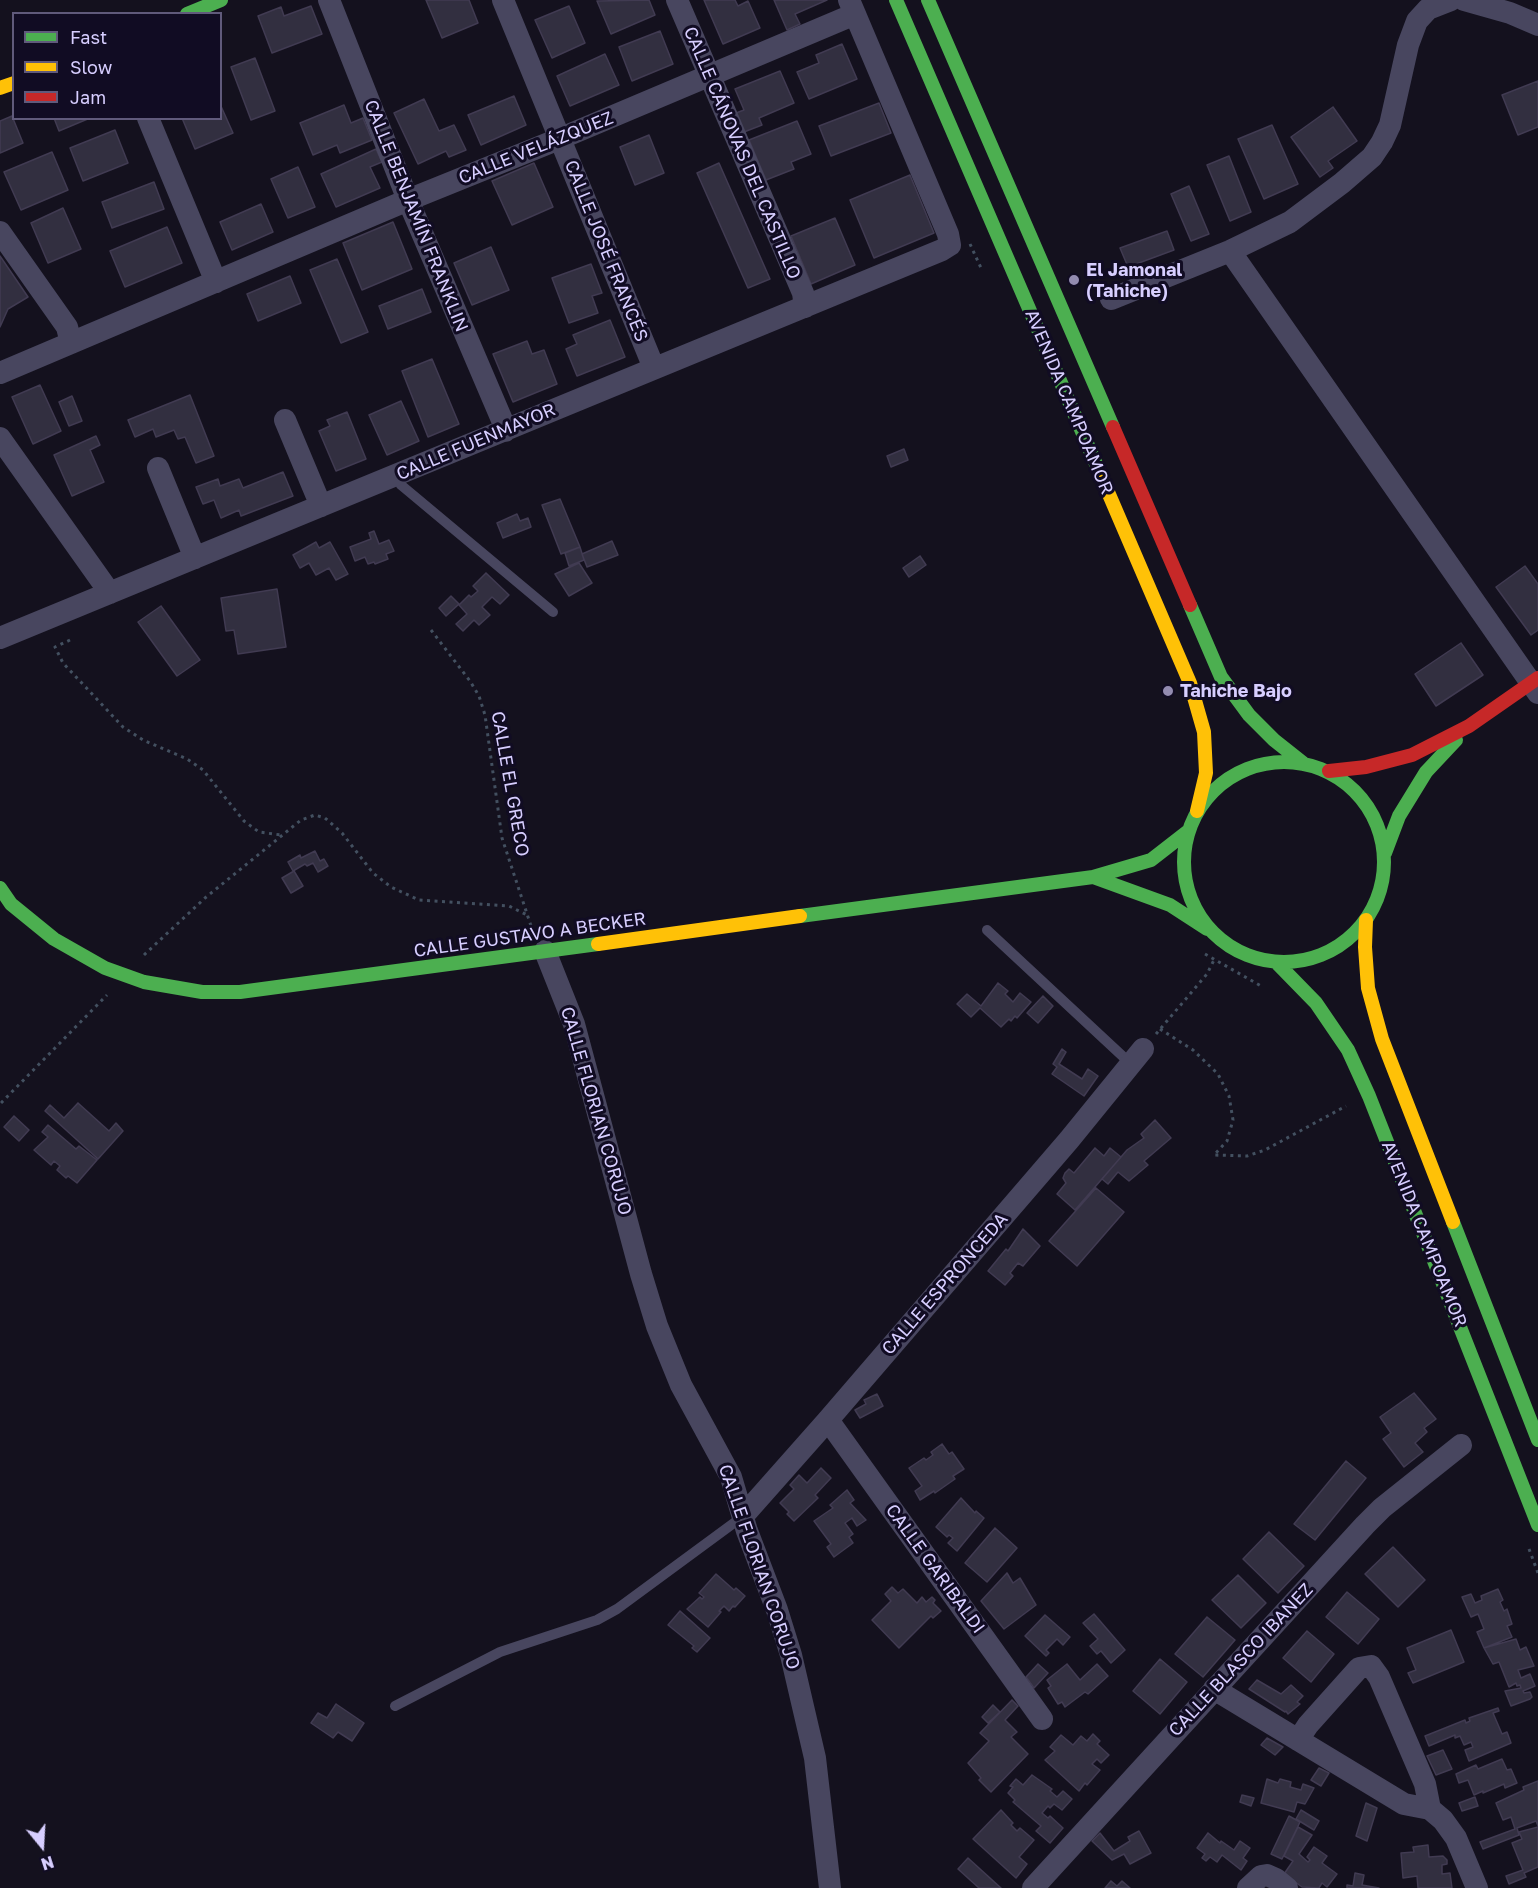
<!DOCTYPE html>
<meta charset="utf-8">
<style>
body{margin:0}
#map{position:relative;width:1538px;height:1888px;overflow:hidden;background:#14111e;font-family:"Golos Text",sans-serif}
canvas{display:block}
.legend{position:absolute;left:12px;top:12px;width:210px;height:108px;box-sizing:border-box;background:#110c23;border:2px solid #605a7b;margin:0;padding:8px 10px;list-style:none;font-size:18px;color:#d7ceff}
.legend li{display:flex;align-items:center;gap:12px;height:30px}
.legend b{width:30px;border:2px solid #605a7b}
.north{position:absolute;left:12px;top:1816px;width:60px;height:60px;-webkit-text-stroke:4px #110c23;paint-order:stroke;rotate:162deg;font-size:16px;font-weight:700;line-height:24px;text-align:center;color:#d7ceff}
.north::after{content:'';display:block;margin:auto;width:21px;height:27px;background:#d7ceff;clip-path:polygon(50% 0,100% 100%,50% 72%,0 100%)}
</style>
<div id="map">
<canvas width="1538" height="1888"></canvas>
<ul class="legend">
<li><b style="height:8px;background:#4caf50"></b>Fast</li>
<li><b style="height:8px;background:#ffc107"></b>Slow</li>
<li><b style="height:8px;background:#c62828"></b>Jam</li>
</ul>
<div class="north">N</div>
</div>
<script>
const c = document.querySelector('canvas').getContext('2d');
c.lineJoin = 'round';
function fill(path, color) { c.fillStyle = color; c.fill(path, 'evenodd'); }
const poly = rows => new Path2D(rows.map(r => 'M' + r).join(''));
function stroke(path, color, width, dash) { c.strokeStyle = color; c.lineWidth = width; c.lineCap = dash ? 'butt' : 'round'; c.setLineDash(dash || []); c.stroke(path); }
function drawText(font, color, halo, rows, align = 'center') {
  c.font = font + ' "Golos Text",sans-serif'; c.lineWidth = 6; c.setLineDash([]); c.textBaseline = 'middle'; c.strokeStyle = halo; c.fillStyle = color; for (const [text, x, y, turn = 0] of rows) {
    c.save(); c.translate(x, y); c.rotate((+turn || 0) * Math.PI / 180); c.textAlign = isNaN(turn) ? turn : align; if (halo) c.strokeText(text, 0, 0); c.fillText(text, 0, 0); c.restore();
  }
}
const building = poly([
 [426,0,469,0,478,23,442,38,426,0],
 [649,0,655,15,611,34,597,1,649,0],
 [704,0,735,0,738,6,748,1,760,28,723,44,704,0],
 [774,0,827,0,795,14,800,24,787,30,774,0],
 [311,6,322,34,272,53,258,16,281,7,284,16,311,6],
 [569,6,585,43,552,58,535,20,569,6],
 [660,31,673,64,632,81,619,47,660,31],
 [842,44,857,79,809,99,797,72,819,63,816,55,842,44],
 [605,54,619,85,570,106,557,76,605,54],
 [255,58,275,111,251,120,231,67,255,58],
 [780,71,794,103,759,118,762,125,744,132,736,113,744,110,735,89,780,71],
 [1538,81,1538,127,1518,135,1502,95,1538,81],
 [514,96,526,125,481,145,468,115,514,96],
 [424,99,439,131,454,125,466,150,449,157,446,151,418,164,394,113,424,99],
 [879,103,891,133,831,156,819,126,879,103],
 [220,104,233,133,195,149,182,118,220,118,220,104],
 [344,105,351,123,363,118,372,140,340,153,337,145,313,155,300,123,344,105],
 [1333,107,1357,141,1328,161,1333,168,1320,177,1291,137,1333,107],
 [12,116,23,143,0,153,0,121,12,116],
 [54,118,90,118,59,131,54,118],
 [797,121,811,154,791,162,794,169,766,180,749,140,797,121],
 [1272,125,1298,184,1264,199,1238,139,1272,125],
 [115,130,128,163,83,181,70,148,115,130],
 [649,135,664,173,635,185,620,147,649,135],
 [376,149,382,162,370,167,380,188,336,207,321,174,376,149],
 [52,152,68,190,21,210,4,172,52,152],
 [1229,156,1251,212,1230,221,1207,165,1229,156],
 [534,163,553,207,512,225,492,181,534,163],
 [719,163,770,279,748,288,697,173,719,163],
 [298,167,315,207,288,218,271,179,298,167],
 [910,175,934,233,874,258,850,200,910,175],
 [154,182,164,209,112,228,102,202,154,182],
 [1189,186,1209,234,1191,241,1171,194,1189,186],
 [261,204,273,232,232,250,220,222,261,204],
 [63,208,81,249,48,263,31,223,63,208],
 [835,218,855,265,811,284,791,236,835,218],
 [393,222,412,269,362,290,343,243,393,222],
 [167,227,182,263,125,287,110,251,167,227],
 [1167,231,1174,250,1128,267,1120,248,1167,231],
 [491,247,509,290,472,305,454,263,491,247],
 [0,256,28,297,8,309,0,327,0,256],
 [337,259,368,332,341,343,310,270,337,259],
 [591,264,602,293,592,296,598,313,569,323,552,278,591,264],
 [290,276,301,303,258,321,247,294,290,276],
 [422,289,431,312,388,329,379,306,422,289],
 [610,320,625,357,577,376,566,349,577,344,573,335,610,320],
 [527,341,532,354,544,350,557,384,513,402,493,354,527,341],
 [432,359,459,424,428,437,402,371,432,359],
 [40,385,61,431,33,444,12,397,40,385],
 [190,395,214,456,196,463,185,437,178,439,174,430,156,437,153,429,135,437,128,420,190,395],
 [72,396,82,421,69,426,59,402,72,396],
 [401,401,419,441,387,455,369,415,401,401],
 [347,412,366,459,336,471,319,431,330,426,327,420,347,412],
 [96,436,100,445,90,450,104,482,72,496,54,455,96,436],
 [904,449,908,460,891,467,887,456,904,449],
 [283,472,293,496,241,516,239,510,221,518,214,500,203,504,196,487,218,479,220,486,239,479,243,488,283,472],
 [560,499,580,547,561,554,542,505,560,499],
 [517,514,520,521,528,518,531,527,503,538,497,523,517,514],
 [374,531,379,544,389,540,394,551,386,554,388,559,375,564,374,562,368,564,365,557,355,561,350,547,371,539,369,533,374,531],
 [612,541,618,555,587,567,582,554,612,541],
 [316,542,319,548,330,542,348,574,336,580,329,568,316,575,309,563,300,568,293,555,316,542],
 [580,547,584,560,569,566,565,553,580,547],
 [920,556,926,565,909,577,903,568,920,556],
 [579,563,592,583,569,596,555,574,579,563],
 [1525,566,1538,584,1538,630,1531,635,1496,587,1525,566],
 [486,573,509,595,500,604,492,597,482,607,490,615,479,625,474,620,463,631,456,624,467,614,459,605,469,595,471,597,478,591,473,586,486,573],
 [277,589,286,647,238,654,234,630,226,631,221,598,277,589],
 [451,596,459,604,446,616,439,608,451,596],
 [161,606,200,660,177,676,138,622,161,606],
 [1461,643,1483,675,1436,706,1415,674,1461,643],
 [315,851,320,861,324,859,328,866,318,872,313,863,307,866,305,864,293,871,288,862,300,855,301,858,315,851],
 [294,871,303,886,291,893,282,878,294,871],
 [998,983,1008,991,1005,994,1013,1002,1020,993,1031,1002,1017,1018,1015,1016,1011,1021,1009,1019,1001,1027,980,1008,971,1017,957,1004,967,994,981,1006,998,983],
 [1043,996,1053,1006,1038,1023,1027,1013,1043,996],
 [1062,1049,1066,1052,1059,1064,1082,1079,1088,1069,1098,1076,1084,1096,1052,1074,1057,1067,1053,1064,1062,1049],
 [78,1103,109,1131,116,1123,123,1131,98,1159,45,1111,50,1105,64,1118,78,1103],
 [14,1116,29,1130,19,1141,4,1127,14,1116],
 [1155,1120,1171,1138,1144,1161,1148,1165,1129,1181,1118,1172,1108,1184,1102,1179,1127,1150,1144,1138,1141,1134,1155,1120],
 [48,1125,76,1149,79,1146,97,1160,77,1183,68,1176,66,1178,57,1170,60,1166,54,1161,51,1165,34,1150,48,1137,42,1132,48,1125],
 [1095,1148,1104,1156,1110,1148,1121,1157,1075,1210,1057,1194,1066,1183,1063,1178,1065,1173,1069,1169,1074,1173,1095,1148],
 [1096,1188,1124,1212,1077,1266,1049,1241,1096,1188],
 [1023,1229,1040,1246,1023,1266,1018,1263,1010,1273,1013,1276,1005,1285,988,1271,1006,1249,1008,1251,1023,1229],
 [1414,1393,1436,1419,1424,1428,1427,1432,1415,1443,1423,1452,1404,1467,1383,1439,1391,1433,1380,1417,1414,1393],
 [877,1394,883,1406,860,1418,855,1410,866,1404,864,1400,877,1394],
 [942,1444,949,1454,952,1452,964,1469,953,1476,955,1479,935,1493,934,1491,920,1500,915,1491,922,1486,909,1468,924,1458,926,1460,933,1455,931,1452,942,1444],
 [1346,1461,1366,1478,1315,1540,1294,1524,1346,1461],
 [821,1468,831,1478,815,1495,818,1498,794,1521,787,1514,789,1512,780,1503,794,1489,790,1485,799,1475,807,1483,821,1468],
 [847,1490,854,1500,850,1503,866,1520,857,1526,852,1518,845,1523,853,1534,849,1537,853,1543,834,1557,827,1547,831,1544,814,1521,833,1508,830,1505,847,1490],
 [961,1498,975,1513,976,1511,984,1518,957,1551,948,1543,953,1538,949,1535,947,1537,936,1527,961,1498],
 [995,1528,1017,1548,987,1582,965,1563,995,1528],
 [1269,1532,1304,1566,1278,1593,1243,1559,1269,1532],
 [1393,1547,1425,1580,1398,1607,1365,1574,1393,1547],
 [1007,1573,1013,1583,1020,1578,1036,1605,1004,1629,981,1601,1007,1573],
 [716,1574,734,1590,736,1588,745,1596,735,1607,733,1606,729,1611,724,1606,719,1611,721,1612,708,1627,687,1609,700,1597,702,1599,704,1597,699,1593,716,1574],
 [1238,1575,1266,1603,1241,1628,1212,1600,1238,1575],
 [892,1587,898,1593,903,1589,917,1603,922,1597,926,1602,932,1597,935,1600,933,1603,941,1611,933,1618,931,1616,899,1648,872,1620,891,1601,885,1594,892,1587],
 [1498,1589,1503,1600,1500,1602,1504,1611,1507,1609,1512,1624,1507,1626,1512,1637,1484,1648,1477,1632,1484,1629,1478,1614,1471,1617,1462,1597,1471,1594,1475,1603,1482,1600,1481,1596,1498,1589],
 [1347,1592,1379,1619,1358,1644,1326,1617,1347,1592],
 [680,1611,710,1638,697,1652,692,1648,694,1646,668,1625,680,1611],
 [1094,1614,1125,1650,1111,1663,1101,1651,1097,1654,1090,1646,1098,1639,1083,1623,1094,1614],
 [1045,1615,1070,1637,1063,1645,1057,1639,1046,1650,1049,1653,1046,1656,1025,1636,1045,1615],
 [1207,1617,1235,1640,1203,1677,1175,1654,1207,1617],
 [1451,1630,1464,1662,1413,1683,1408,1673,1416,1670,1407,1648,1451,1630],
 [1307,1631,1334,1654,1311,1682,1283,1658,1307,1631],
 [1516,1639,1520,1650,1526,1647,1534,1666,1518,1670,1521,1678,1530,1674,1535,1686,1523,1691,1524,1693,1530,1692,1532,1697,1530,1699,1511,1706,1505,1691,1521,1688,1520,1685,1517,1686,1516,1683,1509,1687,1499,1662,1493,1664,1484,1648,1516,1639],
 [1160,1659,1187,1682,1160,1714,1133,1691,1160,1659],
 [1038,1664,1048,1673,1034,1688,1026,1677,1038,1664],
 [1067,1664,1080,1680,1097,1664,1108,1676,1088,1694,1085,1692,1065,1707,1062,1702,1058,1704,1048,1688,1051,1686,1047,1680,1067,1664],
 [1257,1680,1281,1694,1291,1685,1303,1696,1297,1702,1300,1704,1288,1714,1286,1711,1285,1712,1249,1689,1257,1680],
 [1012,1700,1018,1706,1005,1720,1017,1732,1011,1737,1028,1754,991,1792,979,1780,981,1778,968,1763,989,1741,980,1733,1012,1700],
 [336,1704,364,1723,352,1741,338,1732,333,1738,311,1723,318,1713,327,1718,336,1704],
 [993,1705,1000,1712,988,1723,982,1717,993,1705],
 [1498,1708,1499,1711,1493,1713,1502,1734,1507,1732,1511,1743,1469,1761,1465,1750,1473,1747,1471,1742,1464,1745,1460,1736,1455,1738,1455,1735,1429,1746,1425,1736,1465,1720,1466,1723,1470,1721,1469,1718,1498,1708],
 [1093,1734,1100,1741,1097,1744,1109,1755,1101,1763,1097,1759,1092,1764,1100,1770,1087,1785,1085,1783,1079,1791,1045,1760,1055,1751,1050,1747,1061,1735,1073,1745,1081,1736,1087,1741,1093,1734],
 [1267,1738,1283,1747,1275,1755,1261,1745,1267,1738],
 [1443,1750,1452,1769,1436,1775,1427,1756,1443,1750],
 [1502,1759,1507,1770,1511,1769,1517,1783,1505,1788,1504,1784,1483,1793,1483,1791,1474,1795,1468,1780,1459,1783,1456,1774,1476,1765,1478,1769,1502,1759],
 [1319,1768,1329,1773,1321,1786,1311,1780,1319,1768],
 [1032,1775,1052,1789,1050,1791,1057,1797,1063,1791,1072,1799,1062,1810,1054,1804,1050,1808,1048,1806,1042,1813,1048,1818,1050,1816,1063,1828,1050,1843,1036,1831,1041,1826,1013,1802,1015,1800,1008,1793,1013,1787,1010,1786,1016,1779,1023,1785,1032,1775],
 [1267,1779,1278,1783,1280,1779,1291,1782,1290,1787,1301,1790,1303,1784,1314,1788,1305,1804,1297,1802,1294,1812,1261,1803,1267,1779],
 [1538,1781,1538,1826,1536,1821,1517,1828,1519,1835,1483,1849,1480,1842,1515,1829,1511,1817,1503,1820,1496,1803,1524,1790,1523,1787,1538,1781],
 [1242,1795,1254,1798,1251,1806,1240,1802,1242,1795],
 [1475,1797,1478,1806,1462,1811,1459,1803,1475,1797],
 [1366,1803,1377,1808,1367,1841,1356,1836,1366,1803],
 [1001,1810,1013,1823,1011,1825,1017,1831,1020,1828,1034,1840,1019,1857,1027,1864,1016,1878,973,1839,1001,1810],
 [1301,1810,1319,1821,1314,1830,1296,1819,1301,1810],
 [1289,1816,1300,1822,1282,1859,1271,1854,1289,1816],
 [1298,1827,1312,1835,1299,1854,1308,1862,1310,1860,1307,1857,1314,1847,1327,1856,1322,1863,1337,1874,1327,1887,1322,1883,1319,1888,1302,1887,1284,1874,1293,1861,1284,1856,1298,1827],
 [1538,1827,1538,1867,1524,1873,1526,1877,1509,1884,1506,1876,1523,1870,1512,1843,1522,1839,1519,1832,1538,1827],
 [1139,1831,1151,1853,1130,1864,1124,1854,1112,1860,1092,1841,1100,1833,1114,1851,1130,1841,1128,1837,1139,1831],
 [1208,1833,1220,1843,1221,1841,1234,1850,1240,1841,1250,1848,1243,1858,1247,1861,1241,1870,1222,1855,1217,1862,1210,1857,1206,1861,1202,1858,1205,1854,1197,1848,1208,1833],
 [1428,1845,1429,1857,1443,1856,1447,1860,1447,1864,1442,1865,1442,1874,1450,1873,1452,1888,1418,1888,1417,1876,1403,1878,1401,1853,1414,1852,1413,1847,1428,1845],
 [968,1858,1001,1888,979,1888,958,1869,968,1858],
 [1355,1873,1364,1875,1362,1885,1379,1888,1347,1888,1347,1885,1353,1886,1355,1873],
 [1111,1881,1117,1886,1122,1881,1130,1888,1105,1888,1111,1881]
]);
fill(building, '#322f40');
stroke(building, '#413b52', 1.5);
stroke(poly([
 [970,244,981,268],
 [431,630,470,681,479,696,485,715,502,838,532,929],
 [70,640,55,647,63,663,123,727,143,740,187,759,203,770,244,821,259,832,281,835],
 [1205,954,1261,986],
 [144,955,205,898,301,820,315,815,325,818,342,833,373,873,391,887,419,900,509,906,527,915],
 [1160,1029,1193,1050,1218,1074,1229,1096,1233,1120,1227,1141,1214,1155,1247,1156,1265,1150,1346,1106],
 [1156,1034,1207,974,1214,960],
 [1,1103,107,995],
 [1529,1549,1538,1573]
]), '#435060', 3, [3, 4.5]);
stroke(poly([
 [396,476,401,485,553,612],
 [987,930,1131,1064],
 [395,1706,500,1652,597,1620,617,1609,742,1517]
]), '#48465f', 10);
stroke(poly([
 [329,0,408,200,502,420,505,431],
 [503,0,654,368],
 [677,0,803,293,805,307],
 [1464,0,1510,13,1538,25],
 [148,118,216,282],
 [0,232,67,327,71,343],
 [1230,251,1538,693],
 [1111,299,1230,251,1290,222,1342,183,1372,157,1382,142,1390,125,1408,45,1417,21,1428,9,1451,0],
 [0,373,408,200,559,139,855,14],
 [285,420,321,506],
 [0,438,110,593],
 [158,468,195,558],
 [0,638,942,250,950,245,948,234,849,0],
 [545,951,574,1024,641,1274,657,1326,681,1385,731,1477,747,1531,777,1610,791,1655,815,1758,830,1888],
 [828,1420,1042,1719],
 [743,1516,828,1420,1069,1140,1143,1049],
 [1214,1689,1404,1804,1430,1809],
 [1298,1740,1308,1725,1359,1668,1371,1666,1379,1677,1425,1784,1430,1809,1443,1820,1456,1838,1477,1888],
 [1033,1888,1365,1525,1382,1508,1461,1445],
 [1248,1888,1261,1876,1267,1875,1276,1879,1287,1888]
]), '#48465f', 22);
stroke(poly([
 [896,0,1099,471],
 [928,0,1113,427],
 [187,14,221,0],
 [1190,605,1221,677,1249,715,1274,740,1303,763],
 '1184 862a100 100 0 1 1 200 0a100 100 0 1 1-200 0Z',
 [1385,853,1399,816,1426,772,1456,740],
 [1093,877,1170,905,1207,929],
 [0,888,11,904,54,939,105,968,144,982,202,992,240,992,598,944],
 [800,916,1093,877,1151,860,1187,832],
 [1277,963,1316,1003,1348,1050,1369,1096,1538,1525],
 [1453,1222,1538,1440]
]), '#4caf50', 14);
stroke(poly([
 [0,88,14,83],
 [1099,471,1190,683,1204,732,1206,773,1197,811],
 [1366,920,1365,947,1368,988,1382,1039,1453,1222],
 [598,944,800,916]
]), '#ffc107', 14);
stroke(poly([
 [1113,427,1190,605],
 [1329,771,1366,767,1412,755,1469,726,1538,678]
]), '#c62828', 14);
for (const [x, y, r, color] of [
 [1074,280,6,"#938cb0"],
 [1168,691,6,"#938cb0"]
]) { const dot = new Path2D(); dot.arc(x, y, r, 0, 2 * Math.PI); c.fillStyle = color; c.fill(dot); stroke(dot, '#110c23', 2); }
drawText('18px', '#d7ceff', '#110c23', [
 ["CALLE VELÁZQUEZ",536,148,-22],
 ["CALLE CÁNOVAS DEL CASTILLO",742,153,67],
 ["CALLE BENJAMÍN FRANKLIN",416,216,68],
 ["CALLE JOSÉ FRANCÉS",606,251,68],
 ["AVENIDA CAMPOAMOR",1069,402,67],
 ["CALLE FUENMAYOR",476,442,-23],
 ["CALLE EL GRECO",510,784,80],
 ["CALLE GUSTAVO A BECKER",530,935,-8],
 ["CALLE FLORIAN CORUJO",596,1111,74],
 ["AVENIDA CAMPOAMOR",1424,1234,68],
 ["CALLE ESPRONCEDA",945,1284,-49],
 ["CALLE FLORIAN CORUJO",759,1567,71],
 ["CALLE GARIBALDI",935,1569,54],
 ["CALLE BLASCO IBANEZ",1241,1660,-47]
]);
drawText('bold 18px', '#d7ceff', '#110c23', [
 ["El Jamonal",1086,270],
 ["(Tahiche)",1086,291],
 ["Tahiche Bajo",1180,691]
], 'left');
</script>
